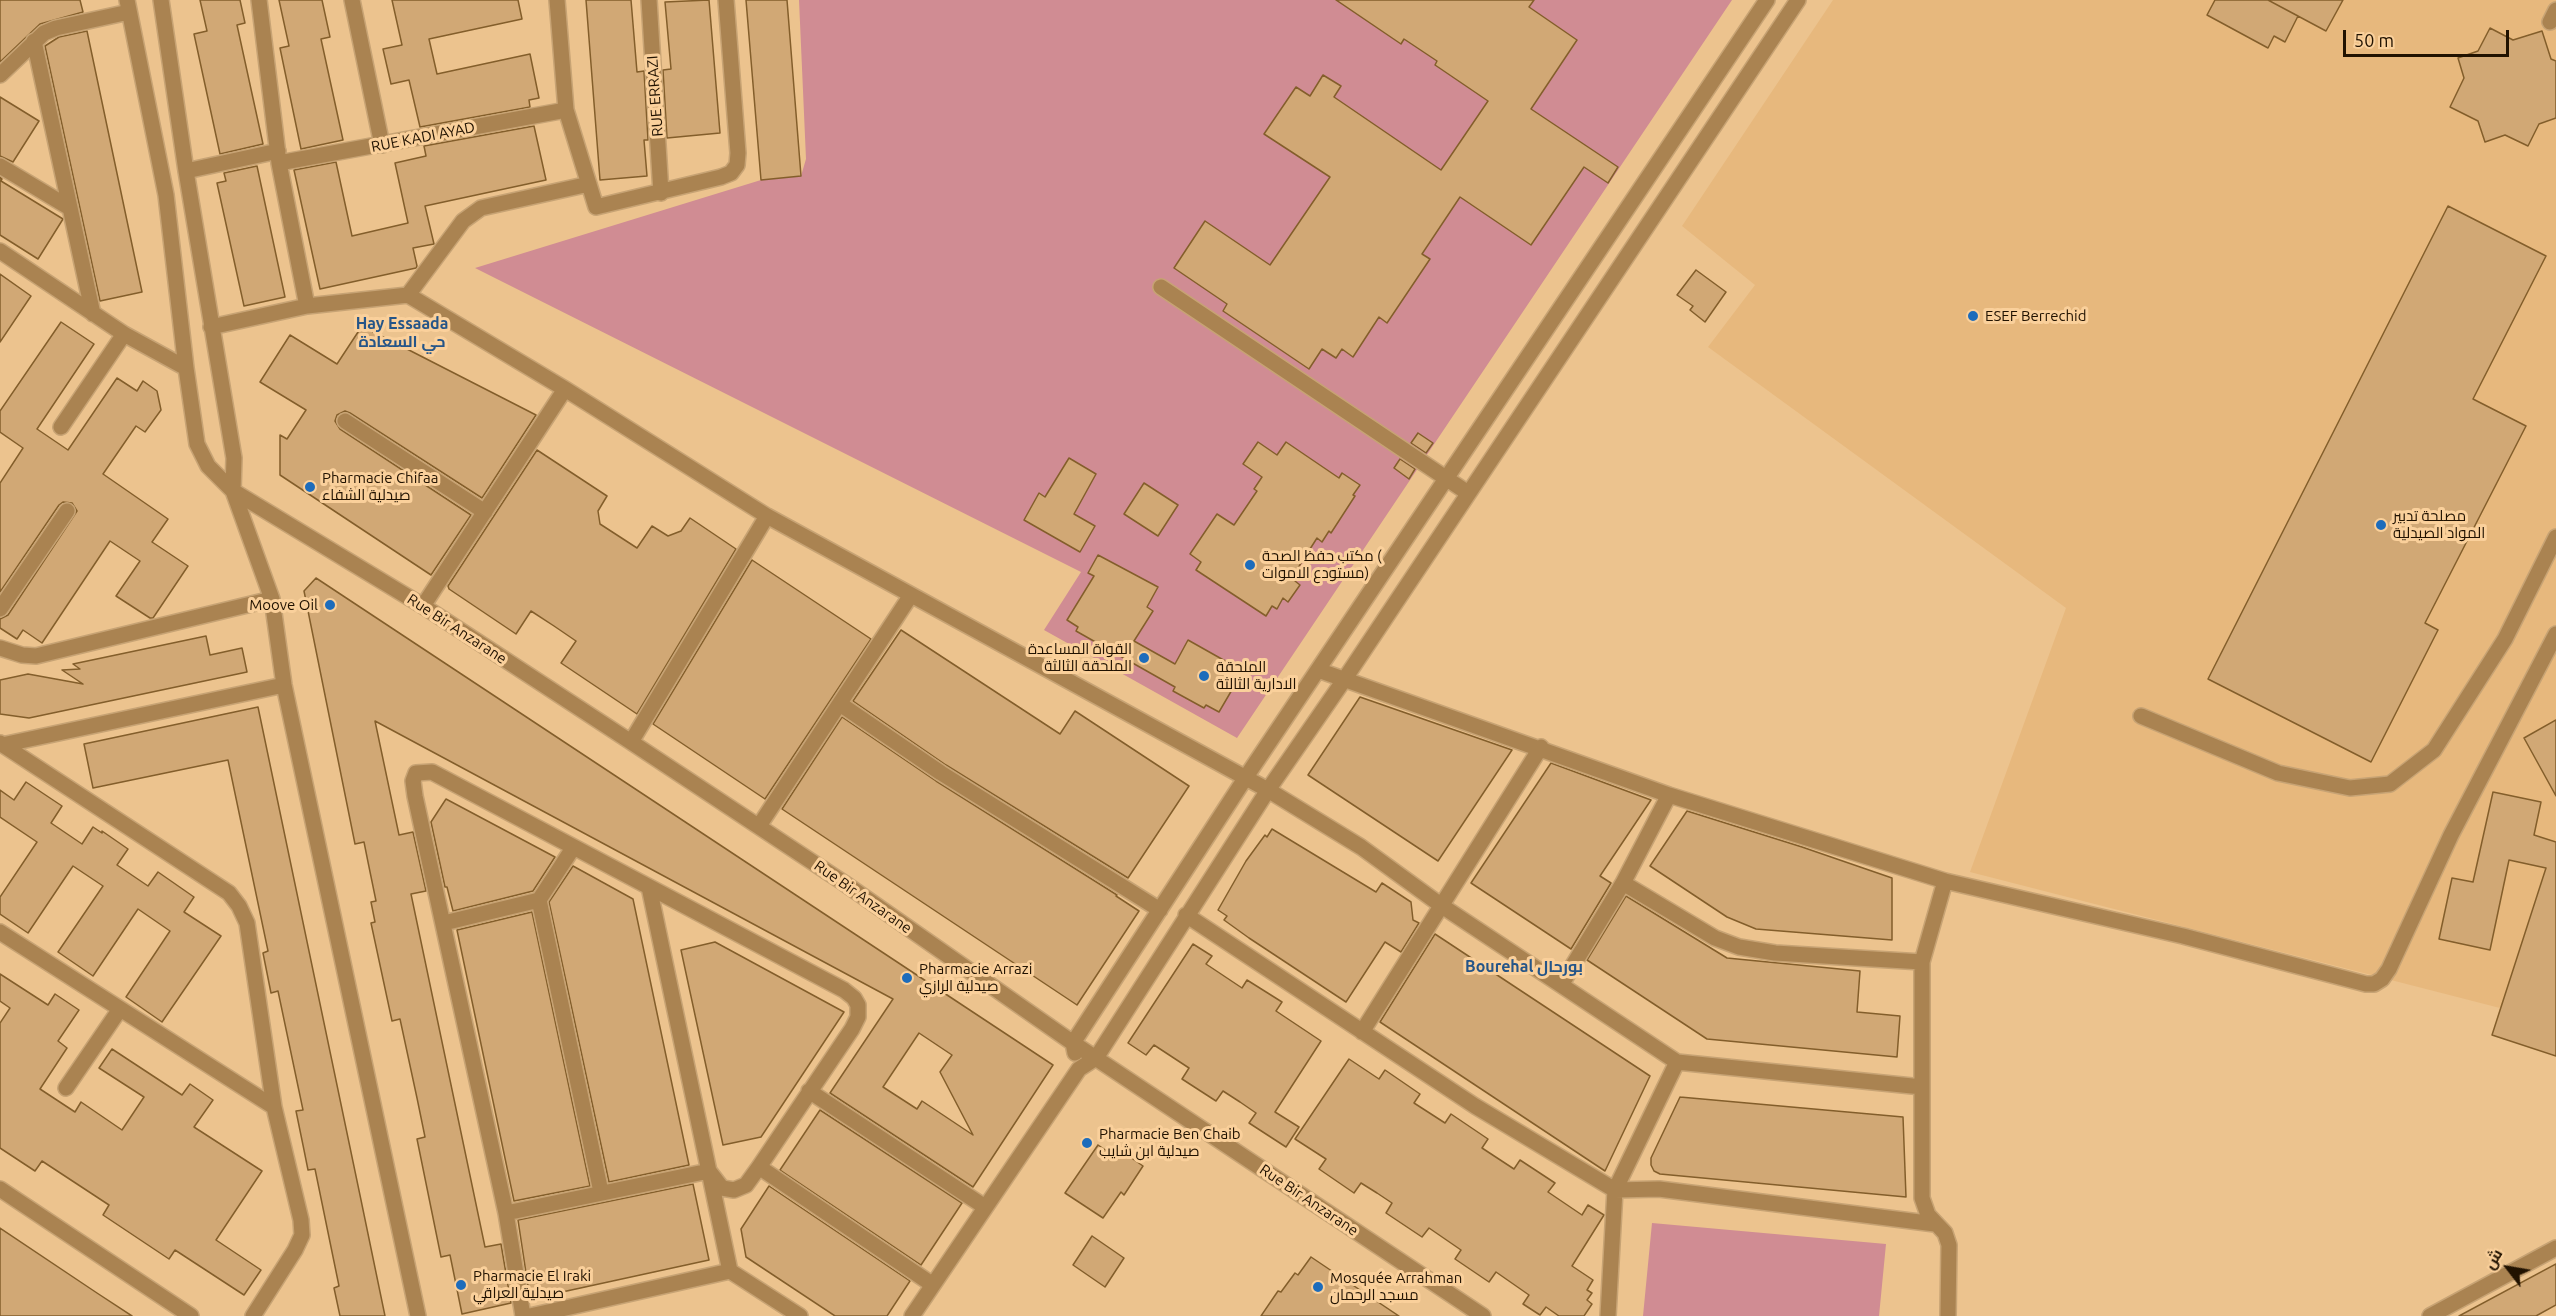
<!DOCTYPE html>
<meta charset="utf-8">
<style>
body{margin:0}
#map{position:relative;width:2556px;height:1316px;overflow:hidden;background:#ecc38e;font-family:Ubuntu,Cairo,sans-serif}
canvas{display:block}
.north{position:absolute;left:2478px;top:1238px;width:60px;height:60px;-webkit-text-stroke:4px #fad09b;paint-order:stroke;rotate:301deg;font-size:16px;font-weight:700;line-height:24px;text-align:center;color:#211200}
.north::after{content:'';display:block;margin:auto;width:21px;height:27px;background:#211200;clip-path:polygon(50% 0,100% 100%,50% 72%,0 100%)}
.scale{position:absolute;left:2343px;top:30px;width:166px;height:27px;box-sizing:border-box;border:3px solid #211200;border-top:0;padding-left:8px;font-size:18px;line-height:21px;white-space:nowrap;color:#211200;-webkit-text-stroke:4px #fad09b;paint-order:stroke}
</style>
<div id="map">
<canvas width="2556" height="1316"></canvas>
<div class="north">ش</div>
<div class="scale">50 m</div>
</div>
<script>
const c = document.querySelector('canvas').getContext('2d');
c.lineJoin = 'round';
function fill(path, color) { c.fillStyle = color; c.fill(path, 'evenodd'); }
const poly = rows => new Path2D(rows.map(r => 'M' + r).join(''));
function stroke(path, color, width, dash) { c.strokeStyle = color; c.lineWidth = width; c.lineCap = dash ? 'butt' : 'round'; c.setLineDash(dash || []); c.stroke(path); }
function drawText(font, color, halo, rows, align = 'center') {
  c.font = font + ' Ubuntu,Cairo,sans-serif'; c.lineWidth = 6; c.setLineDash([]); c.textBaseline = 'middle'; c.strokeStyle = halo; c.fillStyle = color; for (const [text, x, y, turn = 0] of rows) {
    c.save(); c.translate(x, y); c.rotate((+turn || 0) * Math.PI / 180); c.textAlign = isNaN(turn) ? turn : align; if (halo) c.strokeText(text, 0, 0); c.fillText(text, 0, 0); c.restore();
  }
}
fill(poly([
 [1833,0,2556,0,2556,1056,2492,1035,2500,1008,1970,872,2066,608,1708,347,1755,285,1682,226]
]), '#e7b87d');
fill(poly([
 [799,0,1732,0,1237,738,1044,630,1081,572,475,268,761,180,801,176,806,159],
 [1652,1223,1886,1244,1879,1316,1643,1316]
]), '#d08c93');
const building = poly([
 [0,0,80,0,83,12,40,24,0,62,0,0],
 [200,0,240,0,245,23,237,25,263,144,220,154,194,34,207,31,200,0],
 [279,0,322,0,330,37,321,39,343,140,301,149,280,48,289,46,279,0],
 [392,0,518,0,522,19,429,39,437,74,530,54,539,98,529,100,530,107,420,127,409,80,391,84,383,49,402,45,392,0],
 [586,0,631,0,637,72,644,71,648,140,644,140,647,176,600,180,586,0],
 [709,0,720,133,667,138,663,70,671,69,665,2,709,0],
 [746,0,787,0,801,176,761,180,746,0],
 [1336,0,1534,0,1529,7,1577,40,1531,109,1618,167,1608,183,1584,167,1531,245,1460,197,1422,254,1430,259,1387,323,1379,317,1353,357,1342,349,1336,358,1322,349,1309,369,1223,311,1227,304,1174,268,1205,221,1270,265,1330,177,1264,134,1296,87,1310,96,1323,75,1341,86,1334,97,1441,170,1488,101,1435,65,1437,61,1404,39,1401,44,1336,0],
 [2215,0,2268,0,2298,16,2285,42,2274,36,2268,48,2207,15,2215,0],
 [2268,0,2343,0,2326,31,2268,0],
 [2490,28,2513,40,2542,31,2551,59,2556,61,2556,118,2539,124,2528,146,2505,135,2485,142,2478,121,2450,107,2464,78,2458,58,2478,51,2490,28],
 [87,31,142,292,100,301,45,46,59,37,87,31],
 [0,97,39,121,13,162,0,156,0,97],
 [534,126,546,180,425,206,434,244,413,248,417,266,416,268,320,289,294,170,336,162,352,236,408,223,395,163,426,156,424,146,534,126],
 [257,166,285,297,244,306,217,183,226,181,224,173,257,166],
 [0,177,2,179,1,181,63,219,38,259,0,235,0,177],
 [2448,206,2546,256,2473,399,2526,426,2425,623,2438,630,2371,762,2208,679,2448,206],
 [1696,270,1726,292,1705,322,1690,310,1693,306,1677,295,1696,270],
 [0,274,31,296,0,342,0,274],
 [61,322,94,344,37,429,68,450,117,378,137,391,143,381,157,391,161,410,145,432,136,426,103,474,168,519,152,542,188,566,153,618,150,618,116,596,140,561,110,541,42,643,23,630,17,639,0,628,0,619,8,615,77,511,72,503,63,502,59,505,0,592,0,483,23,448,0,432,0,411,61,322],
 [362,326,536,415,482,498,350,413,345,411,337,415,335,421,340,429,471,515,431,575,280,475,280,435,287,439,306,410,260,382,290,335,337,364,362,326],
 [1418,433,1433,443,1426,453,1411,443,1418,433],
 [1258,442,1277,455,1286,442,1339,478,1342,473,1360,485,1353,495,1355,496,1331,533,1329,531,1322,542,1317,538,1298,568,1302,570,1295,581,1300,585,1288,602,1283,598,1277,609,1272,606,1266,616,1196,570,1201,562,1190,554,1217,514,1234,525,1257,491,1254,489,1262,477,1243,464,1258,442],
 [537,450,607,496,598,511,600,524,637,548,652,526,668,536,681,531,690,518,736,549,637,714,561,663,576,641,554,626,531,611,516,634,449,589,448,586,537,450],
 [1069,458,1096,474,1074,514,1095,526,1080,552,1024,520,1039,493,1045,497,1069,458],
 [1400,459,1415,469,1409,479,1394,468,1400,459],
 [1144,483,1178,505,1158,536,1124,514,1144,483],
 [1098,555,1158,587,1147,607,1153,611,1134,641,1175,664,1188,640,1243,671,1219,712,1206,705,1204,708,1173,691,1175,687,1076,631,1078,627,1067,620,1094,576,1088,573,1098,555],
 [752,560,871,639,765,799,653,724,752,560],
 [316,578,1053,1065,973,1187,830,1093,893,999,375,721,399,835,413,832,426,891,411,894,485,1247,501,1244,511,1303,462,1314,450,1255,441,1257,417,1139,425,1137,417,1098,400,1019,392,1021,371,923,375,922,371,902,376,901,368,862,364,842,355,844,304,591,316,578],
 [919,1033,952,1055,940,1072,973,1135,922,1101,917,1109,883,1087,919,1033],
 [901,630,1060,734,1075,711,1189,786,1128,878,946,765,853,701,901,630],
 [206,636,210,655,242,648,247,672,29,718,0,714,0,680,28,674,83,684,62,670,80,669,73,664,206,636],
 [1360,697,1512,750,1438,861,1308,775,1360,697],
 [258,707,361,1200,385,1316,340,1316,334,1288,339,1286,315,1169,308,1170,304,1150,296,1111,303,1110,278,991,271,993,263,953,268,951,228,760,93,788,84,744,258,707],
 [842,717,936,781,1117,895,1116,896,1139,911,1077,1005,782,809,842,717],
 [2556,720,2556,796,2524,738,2556,720],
 [1551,763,1651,800,1600,876,1611,883,1571,949,1471,883,1551,763],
 [26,782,62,806,51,823,82,844,93,827,102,833,102,831,128,849,117,865,148,886,158,872,194,897,184,912,221,936,162,1022,126,997,170,931,138,909,93,976,58,952,103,886,73,866,28,933,0,914,0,897,37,842,0,817,0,790,14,800,26,782],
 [2493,792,2541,802,2534,835,2556,842,2556,1056,2492,1035,2546,868,2509,860,2490,950,2439,939,2452,878,2473,882,2493,792],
 [446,799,555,857,533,891,453,911,447,887,445,887,431,822,446,799],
 [1687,811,1802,847,1892,878,1892,940,1756,929,1727,917,1650,866,1687,811],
 [1272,829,1376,892,1382,883,1411,902,1413,920,1419,923,1401,952,1385,942,1346,1002,1249,938,1224,920,1227,916,1218,910,1246,861,1265,835,1267,837,1272,829],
 [573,866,633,899,689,1165,609,1182,549,902,573,866],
 [1626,896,1727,958,1860,971,1857,1012,1900,1016,1897,1057,1707,1039,1587,960,1626,896],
 [532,912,590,1186,514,1201,457,930,532,912],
 [1435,934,1650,1076,1605,1171,1380,1022,1435,934],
 [715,942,844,1012,761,1137,723,1145,681,950,715,942],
 [1193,944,1212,956,1206,964,1242,988,1247,980,1282,1002,1276,1011,1321,1041,1275,1112,1299,1127,1286,1147,1249,1123,1256,1113,1240,1102,1223,1091,1216,1101,1182,1079,1189,1068,1154,1045,1146,1055,1128,1043,1193,944],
 [0,974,48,1005,55,994,79,1010,58,1041,67,1048,40,1089,75,1112,81,1102,122,1130,144,1097,99,1068,112,1049,182,1095,190,1084,213,1100,194,1127,262,1171,216,1240,261,1270,244,1295,175,1250,169,1259,103,1215,109,1205,42,1161,35,1171,0,1148,0,1023,10,1008,0,1001,0,974],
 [1349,1059,1379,1079,1385,1070,1420,1094,1414,1103,1445,1123,1451,1114,1488,1139,1482,1148,1514,1169,1520,1160,1555,1183,1548,1192,1582,1215,1588,1205,1604,1215,1572,1266,1593,1280,1587,1290,1592,1293,1587,1300,1592,1304,1584,1316,1559,1316,1546,1307,1540,1315,1523,1304,1529,1295,1496,1272,1489,1282,1455,1259,1461,1250,1429,1228,1422,1237,1386,1213,1392,1203,1377,1193,1361,1183,1354,1193,1319,1169,1326,1159,1295,1139,1349,1059],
 [1680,1097,1903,1117,1906,1197,1660,1174,1654,1171,1651,1165,1651,1158,1680,1097],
 [820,1110,962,1203,921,1265,780,1170,820,1110],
 [1098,1145,1113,1155,1117,1148,1143,1166,1124,1195,1121,1192,1103,1218,1065,1193,1098,1145],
 [693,1184,709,1260,530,1299,518,1220,693,1184],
 [769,1186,910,1281,887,1316,835,1316,746,1257,741,1229,769,1186],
 [0,1228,97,1293,132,1316,0,1316,0,1228],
 [1092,1236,1124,1258,1105,1287,1073,1265,1092,1236],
 [1311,1257,1366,1294,1399,1316,1261,1316,1278,1291,1281,1292,1295,1273,1298,1275,1311,1257],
 [2556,1264,2556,1305,2536,1316,2459,1316,2556,1264]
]);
fill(building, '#d1a875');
stroke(building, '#835e2b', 1.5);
const minor = poly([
 [127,0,166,195,186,368,197,444,208,466,233,491,423,606,631,742,844,883,1073,1043,1483,1316],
 [161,0,186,171,234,458,233,491,272,599,284,685,418,1316],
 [259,0,279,163,307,306],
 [352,0,382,145],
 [557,0,566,110,596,207,721,177,731,173,737,165,738,153,726,0],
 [649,0,661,193],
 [2550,22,2556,10],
 [34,41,93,314],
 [0,75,44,33,56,28,129,12],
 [279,163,566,110],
 [0,166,70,208],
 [186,171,278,151],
 [0,251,124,334,186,368],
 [1161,287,1468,493],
 [408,295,463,221,481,208,589,184],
 [211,327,307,306,408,295,565,389,767,516,1268,790,1361,847,1442,906,1677,1062,1922,1087],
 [345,421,485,512],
 [61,427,124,334],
 [423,606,565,389],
 [0,609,67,511],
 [0,648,22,655,36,656,272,599],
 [1318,670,1669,795,1945,881,2183,936,2366,984,2374,984,2382,979,2389,969,2451,835,2556,634],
 [840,704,941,773,1160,910],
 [2141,716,2278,773,2350,788,2390,784,2434,750,2505,639,2556,537],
 [631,742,767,516],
 [0,743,229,893,239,906,247,923,274,1107,301,1220,302,1235,295,1250,253,1316],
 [2,745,284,685],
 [759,826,911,595],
 [573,848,539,900,601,1192],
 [1945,881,1922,962,1922,1198,1928,1215,1945,1233,1949,1245,1948,1316],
 [1623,883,1715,938,1739,947,1775,953,1922,962],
 [649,887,730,1271],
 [1186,915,1475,1106,1615,1190,1659,1189,1935,1224],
 [444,923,539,900],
 [0,932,274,1107],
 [1561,985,1623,883,1669,795],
 [1362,1032,1541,747],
 [1075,1053,1073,1043,1246,777,1767,0],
 [66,1088,120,1009],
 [809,1091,985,1207],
 [0,1189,191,1316],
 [506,1213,709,1171,722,1188,734,1190,746,1185,759,1167,933,1285],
 [523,1316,506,1213,415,796,413,781,416,773,432,772,844,990,854,998,858,1005,858,1017,852,1029,759,1167],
 [530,1316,730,1271,800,1316],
 [912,1316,1079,1069,1096,1058,1268,790,1344,680,1798,0],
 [1608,1316,1615,1190,1677,1062],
 [2430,1316,2556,1248]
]);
stroke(minor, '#c7a374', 18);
stroke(minor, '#aa8351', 15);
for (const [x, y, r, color] of [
 [1973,316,6,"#1d6cbb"],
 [310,487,6,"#1d6cbb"],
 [2381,525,6,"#1d6cbb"],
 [1250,565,6,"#1d6cbb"],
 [330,605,6,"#1d6cbb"],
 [1144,658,6,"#1d6cbb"],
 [1204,676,6,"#1d6cbb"],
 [907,978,6,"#1d6cbb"],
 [1087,1143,6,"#1d6cbb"],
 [461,1285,6,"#1d6cbb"],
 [1318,1287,6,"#1d6cbb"]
]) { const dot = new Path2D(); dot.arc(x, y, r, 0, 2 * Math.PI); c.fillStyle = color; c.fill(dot); stroke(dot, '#fad09b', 2); }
drawText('15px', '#211200', '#fad09b', [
 ["RUE ERRAZI",655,96,-94],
 ["RUE KADI AYAD",423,137,-11],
 ["Rue Bir Anzarane",457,629,33],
 ["Rue Bir Anzarane",863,897,35],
 ["Rue Bir Anzarane",1309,1200,34]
]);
drawText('15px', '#211200', '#fad09b', [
 ["ESEF Berrechid",1985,316],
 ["Pharmacie Chifaa",322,478],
 ["صيدلية الشفاء",322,495],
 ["مصلحة تدبير",2393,516],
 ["المواد الصيدلية",2393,533],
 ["مكتب حفظ الصحة (",1262,556],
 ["مستودع الاموات)",1262,573],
 ["Moove Oil",318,605,"right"],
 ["القواة المساعدة",1132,649,"right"],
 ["الملحقة الثالثة",1132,666,"right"],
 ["الملحقة",1216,667],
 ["الادارية الثالثة",1216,684],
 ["Pharmacie Arrazi",919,969],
 ["صيدلية الرازي",919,986],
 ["Pharmacie Ben Chaib",1099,1134],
 ["صيدلية ابن شايب",1099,1151],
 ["Pharmacie El Iraki",473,1276],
 ["صيدلية العراقي",473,1293],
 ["Mosquée Arrahman",1330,1278],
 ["مسجد الرحمان",1330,1295]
], 'left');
drawText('bold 16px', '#255588', '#fad09b', [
 ["Hay Essaada",402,324],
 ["حي السعادة",402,342],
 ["Bourehal بورحال",1524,967]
]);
</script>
